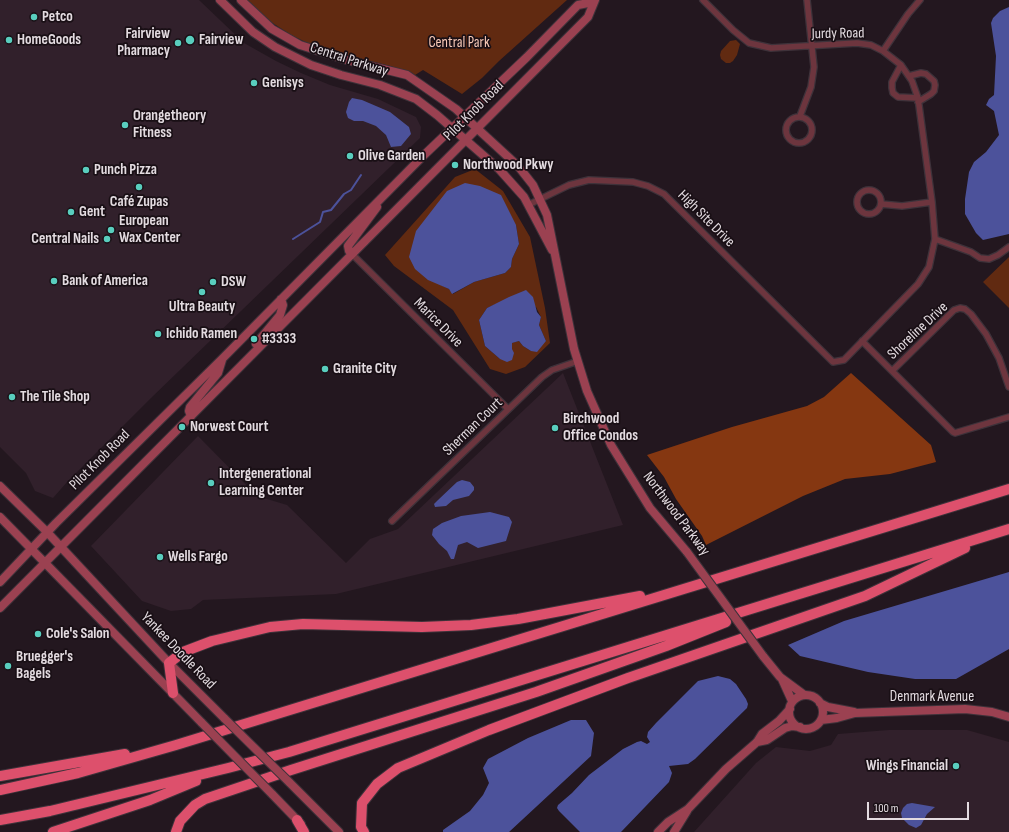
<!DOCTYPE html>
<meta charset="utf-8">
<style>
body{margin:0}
#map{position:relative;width:1009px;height:832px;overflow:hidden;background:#23171f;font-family:"Sofia Sans Condensed",sans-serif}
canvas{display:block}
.scale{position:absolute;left:867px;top:802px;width:102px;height:18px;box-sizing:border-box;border:2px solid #e3dbe0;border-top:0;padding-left:5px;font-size:12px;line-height:14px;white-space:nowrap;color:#e3dbe0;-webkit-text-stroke:3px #190f15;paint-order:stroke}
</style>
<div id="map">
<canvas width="1009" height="832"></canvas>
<div class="scale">100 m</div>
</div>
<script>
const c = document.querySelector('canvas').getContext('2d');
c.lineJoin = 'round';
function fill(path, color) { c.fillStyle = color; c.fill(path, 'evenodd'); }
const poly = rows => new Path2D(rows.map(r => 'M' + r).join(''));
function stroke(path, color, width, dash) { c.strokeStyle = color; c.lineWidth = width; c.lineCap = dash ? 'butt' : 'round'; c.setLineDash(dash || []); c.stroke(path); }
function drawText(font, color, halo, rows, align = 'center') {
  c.font = font + ' "Sofia Sans Condensed",sans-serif'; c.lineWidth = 3.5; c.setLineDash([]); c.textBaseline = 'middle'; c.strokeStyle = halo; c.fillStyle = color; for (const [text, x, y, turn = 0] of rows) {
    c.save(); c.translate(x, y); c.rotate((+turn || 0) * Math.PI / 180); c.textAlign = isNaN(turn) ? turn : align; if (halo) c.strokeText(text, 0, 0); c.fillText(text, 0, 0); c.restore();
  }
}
fill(poly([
 [0,0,199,0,244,43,276,61,301,73,330,85,378,99,416,117,421,127,420,138,151,398,68,481,53,498,35,491,26,473,0,447],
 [563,373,623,525,336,594,203,600,191,609,171,611,142,601,91,546,198,436,257,496,287,505,346,563,370,539,398,529],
 [889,730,967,730,1009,742,1009,832,694,832,756,763,776,747,810,751,831,745,838,734]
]), '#31202b');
fill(poly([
 [246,0,567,0,499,61,482,78,462,94,423,70,415,75,390,66,318,48,291,35,265,18],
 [736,40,740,44,737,55,733,61,730,63,726,63,721,59,720,55,721,51,730,41],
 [475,169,503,191,530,237,545,308,550,343,525,367,506,374,490,369,453,310,394,266,385,255,455,177],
 [516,225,519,244,512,259,511,267,505,273,474,282,453,294,449,289,441,285],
 [496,304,536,307,541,317,539,325,546,341,531,351,523,346,519,341,511,343,512,349,500,359,485,346,479,320,487,308],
 [1009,257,1009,308,983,282]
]), '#612a11');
fill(poly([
 [851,373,931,445,936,462,890,474,845,479,803,496,706,545,702,536,676,499,664,477,647,455,732,427,807,406,824,397]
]), '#853711');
fill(poly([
 [1009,7,1009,234,983,240,976,233,965,214,965,199,969,172,974,162,986,152,999,135,994,111,986,105,989,99,994,95,996,56,991,23,993,18,1000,11],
 [352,98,362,100,390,112,409,127,411,134,401,146,391,147,386,135,376,126,363,121,354,121,348,118,346,112,349,102],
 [465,183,480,186,501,195,516,225,519,244,512,259,511,267,505,273,474,282,452,294,449,289,428,280,415,269,409,257,416,231,447,191],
 [526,290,533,297,537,312,541,317,539,325,546,341,537,352,531,351,523,346,519,341,512,343,512,349,514,353,512,360,507,362,500,359,485,346,479,320,487,308,509,297],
 [462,480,470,482,474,487,474,490,469,496,453,500,446,506,435,507,434,504,438,500,457,482],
 [490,512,509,517,512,522,506,541,478,548,467,542,458,545,454,559,451,559,447,551,439,544,432,535,433,529,442,523,461,516],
 [1009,572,1009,649,956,679,915,679,868,672,800,656,788,645,844,621],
 [718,676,730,679,736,684,746,699,748,704,747,708,695,759,688,764,669,766,672,773,669,782,621,832,580,832,559,811,557,808,558,805,572,793,589,775,623,749,637,742,641,741,647,744,650,742,647,737,648,732,656,723,698,681],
 [571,720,586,720,594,733,591,756,509,832,443,832,443,830,470,811,483,795,489,783,483,768,488,759,528,738],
 [912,803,935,807,927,814,921,825,916,828,909,825,902,818,901,813,903,808,907,804]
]), '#4c529b');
stroke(poly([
 [293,239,320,222,323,212,331,210,344,194,351,190,361,175]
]), '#4c529b', 2);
const street = poly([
 [883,51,908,14,920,0],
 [901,65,892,82,892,88,893,93,898,97,918,98],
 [909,76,921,73,926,74,934,81,935,85,934,91,931,94,918,102],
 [800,116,811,87,814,67,807,0],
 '786 130a13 13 0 1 1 26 0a13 13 0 1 1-26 0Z',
 '857 202a12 12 0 1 1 24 0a12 12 0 1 1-24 0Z',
 [881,204,902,206,932,202],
 [528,205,569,185,589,180,633,182,648,186,664,194,833,362,844,360,918,284,929,267,935,239,932,202,918,98,912,81,901,65,883,51,871,45,857,43,771,48,749,43,733,30,703,0],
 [935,239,971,252,980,258,989,259,998,255,1009,247],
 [352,254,508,409],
 [862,341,953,432,955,433,1009,417],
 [892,371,954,310,960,308,965,309,971,314,986,334,999,358,1009,387],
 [392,521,542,377,552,370,578,361]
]);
const secondary = poly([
 [220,0,253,32,275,47,311,65,341,75,380,85,416,99,437,115,499,169,524,197,552,250],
 [241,0,272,29,300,45,347,60,407,75,456,109,518,166,533,185,547,215,574,349,587,391,611,445,650,508,687,552],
 [352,254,349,251,348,246,377,207],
 [256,344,280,315,283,305,281,299],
 [191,416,189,411,190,407,218,373,222,360],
 [0,486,47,532,169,663,225,719],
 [0,517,202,723],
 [0,582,56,523,222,359,423,156,527,57,578,5,593,2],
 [0,608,588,17,595,0],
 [763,656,780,677,803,694],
 [782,679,792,701],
 '789 712a17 17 0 1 1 34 0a17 17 0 1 1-34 0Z',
 [820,703,828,707,854,712],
 [821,720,837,718,855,713,965,709,992,712,1009,717],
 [757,742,767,740,785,728,792,726,800,727],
 [289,782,339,832],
 [272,794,301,824],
 [658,832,668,822,688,809,726,769,757,742,762,734,779,721,790,709],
 [674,832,687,811]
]);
const highway = poly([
 [173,693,169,663,183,652,212,641,270,627,303,624,422,627,471,625,518,619,640,596],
 [0,776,125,754],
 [0,790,78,773,176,745,1009,489],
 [0,820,50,811,228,768,289,752,1009,529],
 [297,820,304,832],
 [53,832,150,800,196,781],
 [176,832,180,821,195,805,205,799,291,770,536,692,666,646,726,622],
 [364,832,361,827,362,803,377,784,398,768,489,730,628,678,865,596,965,548]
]);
stroke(street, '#3e323a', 8);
stroke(secondary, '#3e323a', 10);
stroke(highway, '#3e323a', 12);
stroke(street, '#6d353e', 5.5);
stroke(secondary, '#9b4151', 8);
stroke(highway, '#dd506c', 10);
const secondaryBridge = poly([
 [687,552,763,656],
 [225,719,289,782],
 [202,723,272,794]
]);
stroke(secondaryBridge, '#3e323a', 10, []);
stroke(secondaryBridge, '#9b4151', 8);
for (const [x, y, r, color] of [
 [34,17,4,"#59cebe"],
 [9,40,4,"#59cebe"],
 [190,40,5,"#59cebe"],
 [178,43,4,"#59cebe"],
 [254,83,4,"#59cebe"],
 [125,125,4,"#59cebe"],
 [350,156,4,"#59cebe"],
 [455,165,4,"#59cebe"],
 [86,170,4,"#59cebe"],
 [139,187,4,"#59cebe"],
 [71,212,4,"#59cebe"],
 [111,230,4,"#59cebe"],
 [107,239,4,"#59cebe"],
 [54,281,4,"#59cebe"],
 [213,282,4,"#59cebe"],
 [202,292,4,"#59cebe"],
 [158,334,4,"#59cebe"],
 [254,339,4,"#59cebe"],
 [325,369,4,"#59cebe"],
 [12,397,4,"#59cebe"],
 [182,427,4,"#59cebe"],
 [555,428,4,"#59cebe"],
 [211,483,4,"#59cebe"],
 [160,557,4,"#59cebe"],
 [38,634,4,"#59cebe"],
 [8,666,4,"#59cebe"],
 [956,766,4,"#59cebe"]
]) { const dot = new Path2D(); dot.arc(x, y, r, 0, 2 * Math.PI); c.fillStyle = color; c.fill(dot); stroke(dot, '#190f15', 1.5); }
drawText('bold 15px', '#e3dbe0', '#190f15', [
 ["Petco",42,17],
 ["Fairview",170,34,"right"],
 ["Pharmacy",170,51,"right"],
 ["HomeGoods",17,40],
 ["Fairview",199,40],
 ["Genisys",262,83],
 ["Orangetheory",133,116],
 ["Fitness",133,133],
 ["Olive Garden",358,156],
 ["Northwood Pkwy",463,165],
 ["Punch Pizza",94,170],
 ["Café Zupas",139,202,"center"],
 ["Gent",79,212],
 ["European",119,221],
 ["Wax Center",119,238],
 ["Central Nails",99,239,"right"],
 ["Bank of America",62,281],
 ["DSW",221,282],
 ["Ultra Beauty",202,307,"center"],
 ["Ichido Ramen",166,334],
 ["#3333",262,339],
 ["Granite City",333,369],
 ["The Tile Shop",20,397],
 ["Birchwood",563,419],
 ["Office Condos",563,436],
 ["Norwest Court",190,427],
 ["Intergenerational",219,474],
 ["Learning Center",219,491],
 ["Wells Fargo",168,557],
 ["Cole's Salon",46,634],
 ["Bruegger's",16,657],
 ["Bagels",16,674],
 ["Wings Financial",948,766,"right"]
], 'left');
drawText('15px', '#e3dbe0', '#190f15', [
 ["Jurdy Road",838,34,-1],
 ["Central Parkway",349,60,18],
 ["Pilot Knob Road",474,111,-45],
 ["High Site Drive",706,219,45],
 ["Marice Drive",438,323,45],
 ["Shoreline Drive",918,331,-43],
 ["Sherman Court",473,427,-44],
 ["Pilot Knob Road",100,460,-45],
 ["Northwood Parkway",676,514,53],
 ["Yankee Doodle Road",178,651,46],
 ["Denmark Avenue",932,697]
]);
drawText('15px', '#f9cab8', '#190f15', [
 ["Central Park",459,43]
]);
</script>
